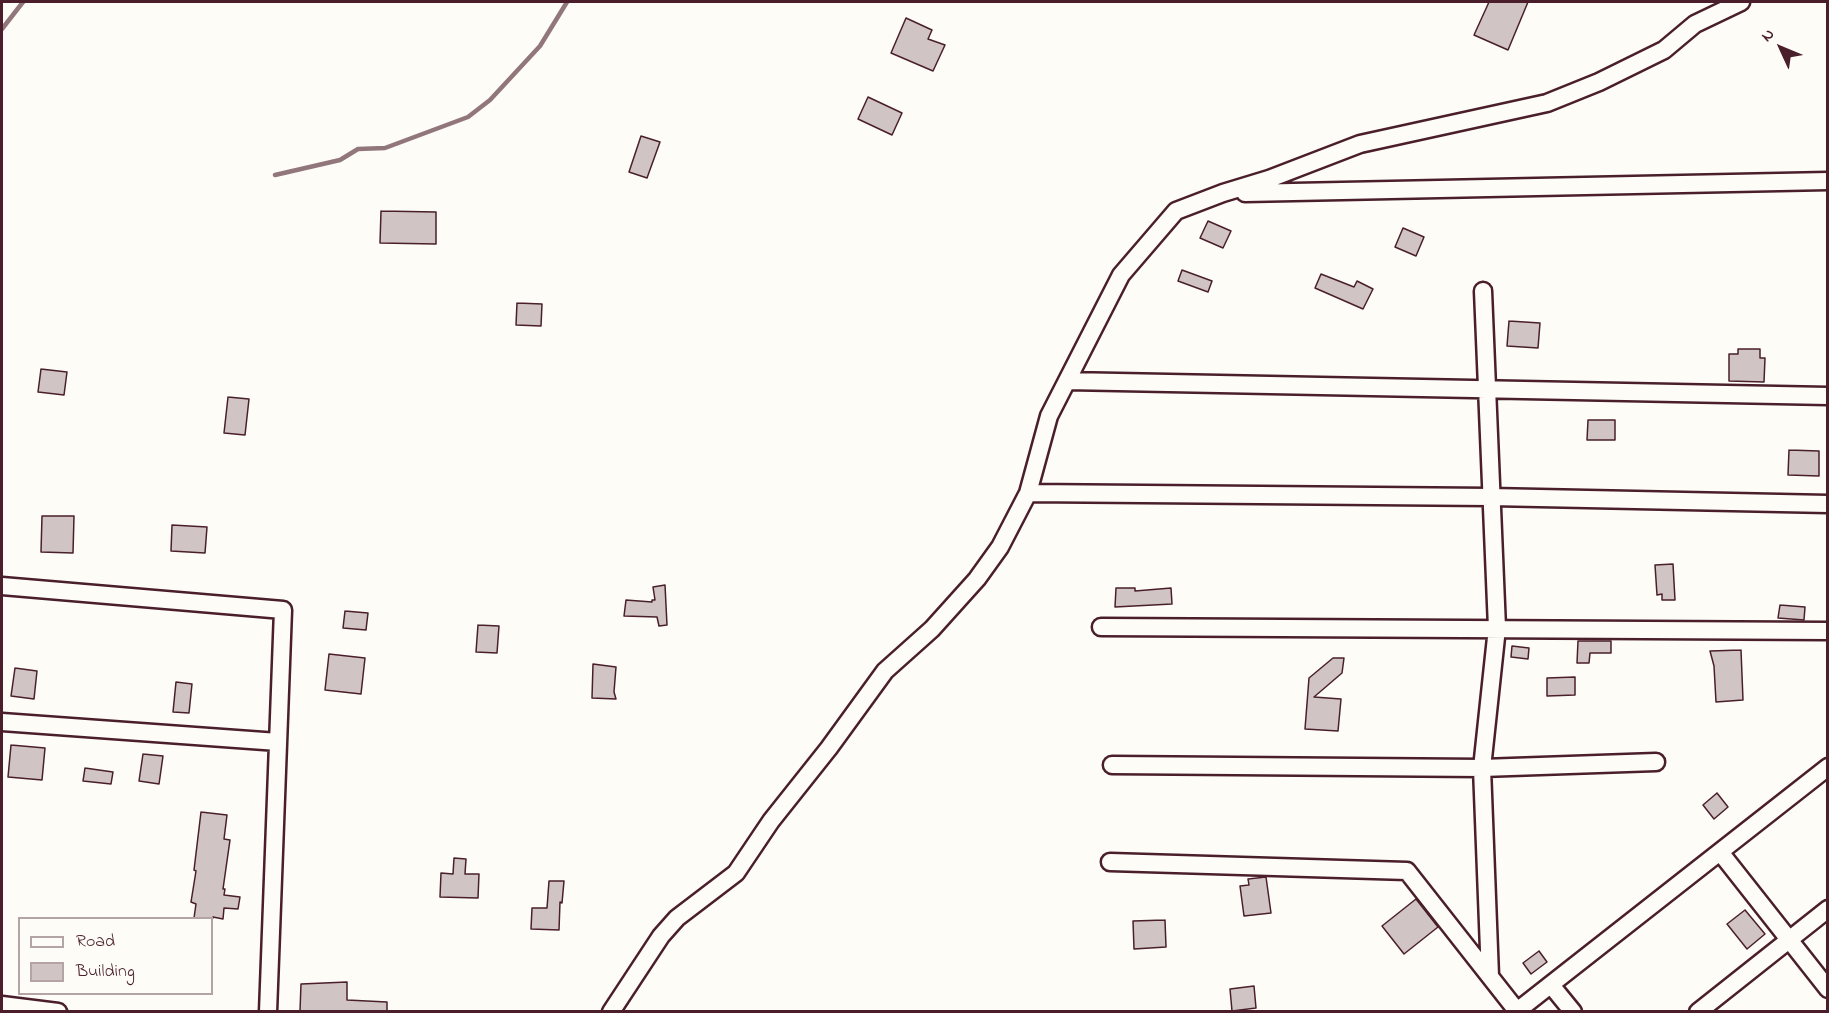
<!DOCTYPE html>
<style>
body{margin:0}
#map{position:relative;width:1829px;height:1013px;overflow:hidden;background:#fdfcf7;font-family:"Indie Flower",sans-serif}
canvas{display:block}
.frame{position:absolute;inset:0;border:3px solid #4a1f2b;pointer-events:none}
.legend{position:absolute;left:18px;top:917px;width:195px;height:78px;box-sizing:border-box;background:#fdfcf7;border:2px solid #b5a4a5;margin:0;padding:8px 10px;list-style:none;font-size:18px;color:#4a1f2b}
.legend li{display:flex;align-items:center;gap:12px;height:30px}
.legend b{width:30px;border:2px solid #b5a4a5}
.north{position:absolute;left:1751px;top:18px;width:60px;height:60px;-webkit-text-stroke:4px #fdfcf7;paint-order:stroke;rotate:314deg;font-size:16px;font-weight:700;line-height:24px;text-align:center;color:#4a1f2b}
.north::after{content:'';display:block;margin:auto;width:21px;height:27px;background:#4a1f2b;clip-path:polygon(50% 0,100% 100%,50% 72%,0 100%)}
</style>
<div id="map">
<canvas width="1829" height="1013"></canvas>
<div class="frame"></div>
<ul class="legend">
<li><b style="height:8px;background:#fdfcf7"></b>Road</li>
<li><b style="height:16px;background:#d0c5c4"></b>Building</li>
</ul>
<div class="north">N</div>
</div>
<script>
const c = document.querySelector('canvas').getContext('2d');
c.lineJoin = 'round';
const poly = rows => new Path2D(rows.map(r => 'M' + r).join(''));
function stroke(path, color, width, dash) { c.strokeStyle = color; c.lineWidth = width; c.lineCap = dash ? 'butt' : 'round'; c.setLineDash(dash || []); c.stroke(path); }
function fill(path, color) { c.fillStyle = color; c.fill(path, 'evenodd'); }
stroke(poly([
 [2,29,23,2],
 [275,175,340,160,358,149,385,148,468,117,490,100,540,46,567,2]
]), '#91777b', 4.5);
const building = poly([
 [1489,2,1528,2,1508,50,1474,35,1489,2],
 [906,18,932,30,928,39,945,45,933,71,891,53,906,18],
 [868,97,902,113,892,135,858,119,868,97],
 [641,136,660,142,647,178,629,172,641,136],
 [381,211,436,212,436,244,380,243,381,211],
 [1208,221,1231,231,1223,248,1200,238,1208,221],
 [1403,228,1424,237,1416,256,1395,247,1403,228],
 [1182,270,1212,281,1208,292,1178,281,1182,270],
 [1321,274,1354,287,1357,281,1373,289,1363,309,1315,288,1321,274],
 [517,303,542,304,541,326,516,325,517,303],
 [1509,321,1540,323,1538,348,1507,346,1509,321],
 [1738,349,1760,349,1760,358,1765,358,1764,382,1729,381,1729,354,1738,354,1738,349],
 [41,369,67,372,64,395,38,392,41,369],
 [228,397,249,399,245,435,224,433,228,397],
 [1588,420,1615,420,1615,440,1587,440,1588,420],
 [1789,450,1819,451,1819,476,1788,475,1789,450],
 [42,516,74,516,73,553,41,552,42,516],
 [172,525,207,527,205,553,171,551,172,525],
 [1673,564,1675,600,1662,600,1662,594,1657,595,1655,565,1673,564],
 [665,585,667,625,659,626,657,617,624,616,626,600,652,602,652,600,655,600,653,587,665,585],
 [1116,588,1135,588,1135,591,1171,588,1172,604,1115,607,1116,588],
 [1780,605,1805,607,1804,620,1778,618,1780,605],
 [345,611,368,613,366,630,343,628,345,611],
 [478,625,499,626,497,653,476,652,478,625],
 [1578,641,1611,641,1611,653,1590,653,1589,663,1577,663,1578,641],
 [1512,646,1529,648,1528,659,1511,657,1512,646],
 [1741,650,1743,700,1716,702,1714,666,1710,651,1741,650],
 [329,654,365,658,361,694,325,690,329,654],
 [1333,658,1344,658,1342,673,1314,697,1341,699,1338,731,1305,729,1309,678,1333,658],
 [593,664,616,667,614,692,616,699,592,698,593,664],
 [15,668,37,671,34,699,11,696,15,668],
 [1575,677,1575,695,1547,696,1547,678,1575,677],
 [176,682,192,684,189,713,173,712,176,682],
 [11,745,45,748,42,780,8,777,11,745],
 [143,754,163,756,159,784,139,781,143,754],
 [85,768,113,772,111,784,83,781,85,768],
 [1717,793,1728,807,1714,819,1703,805,1717,793],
 [201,812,227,815,224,839,230,840,223,889,225,889,224,895,240,897,238,909,224,908,223,919,213,917,213,918,194,918,196,904,191,902,196,871,194,870,201,812],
 [454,858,466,859,465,874,479,874,478,898,440,897,441,873,453,874,454,858],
 [1266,877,1271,913,1244,916,1240,886,1249,885,1248,879,1266,877],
 [549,881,564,881,562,903,560,902,559,930,531,929,532,908,547,908,549,881],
 [1416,899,1438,927,1404,954,1382,926,1416,899],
 [1745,910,1765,934,1747,949,1727,924,1745,910],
 [1165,920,1166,947,1134,949,1133,921,1165,920],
 [1539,951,1547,962,1531,974,1523,963,1539,951],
 [347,982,347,1000,387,1002,387,1011,300,1011,301,984,347,982],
 [1254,986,1256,1008,1232,1011,1230,989,1254,986]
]);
fill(building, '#d0c5c4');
stroke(building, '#4a1f2b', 1.5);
const minor = poly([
 [1245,193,1828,181],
 [1483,291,1497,628,1482,768,1490,976],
 [1067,381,1828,396],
 [1028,493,1491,497,1828,504],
 [2,586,283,610,268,1012],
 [1101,627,1828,631],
 [2,722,278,742],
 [1112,765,1482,768,1656,762],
 [1720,852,1828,989],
 [1110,862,1407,871,1517,1011,1828,767],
 [1551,985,1573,1012],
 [2,1005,58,1012],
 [611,1012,661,936,677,918,736,873,771,821,829,748,885,671,932,629,977,579,1000,547,1028,493,1049,416,1121,275,1176,211,1223,193,1269,179,1360,144,1547,103,1599,82,1664,50,1695,24,1741,2],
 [1698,1012,1828,909]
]);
stroke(minor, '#4a1f2b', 21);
stroke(minor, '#fdfcf7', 16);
</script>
